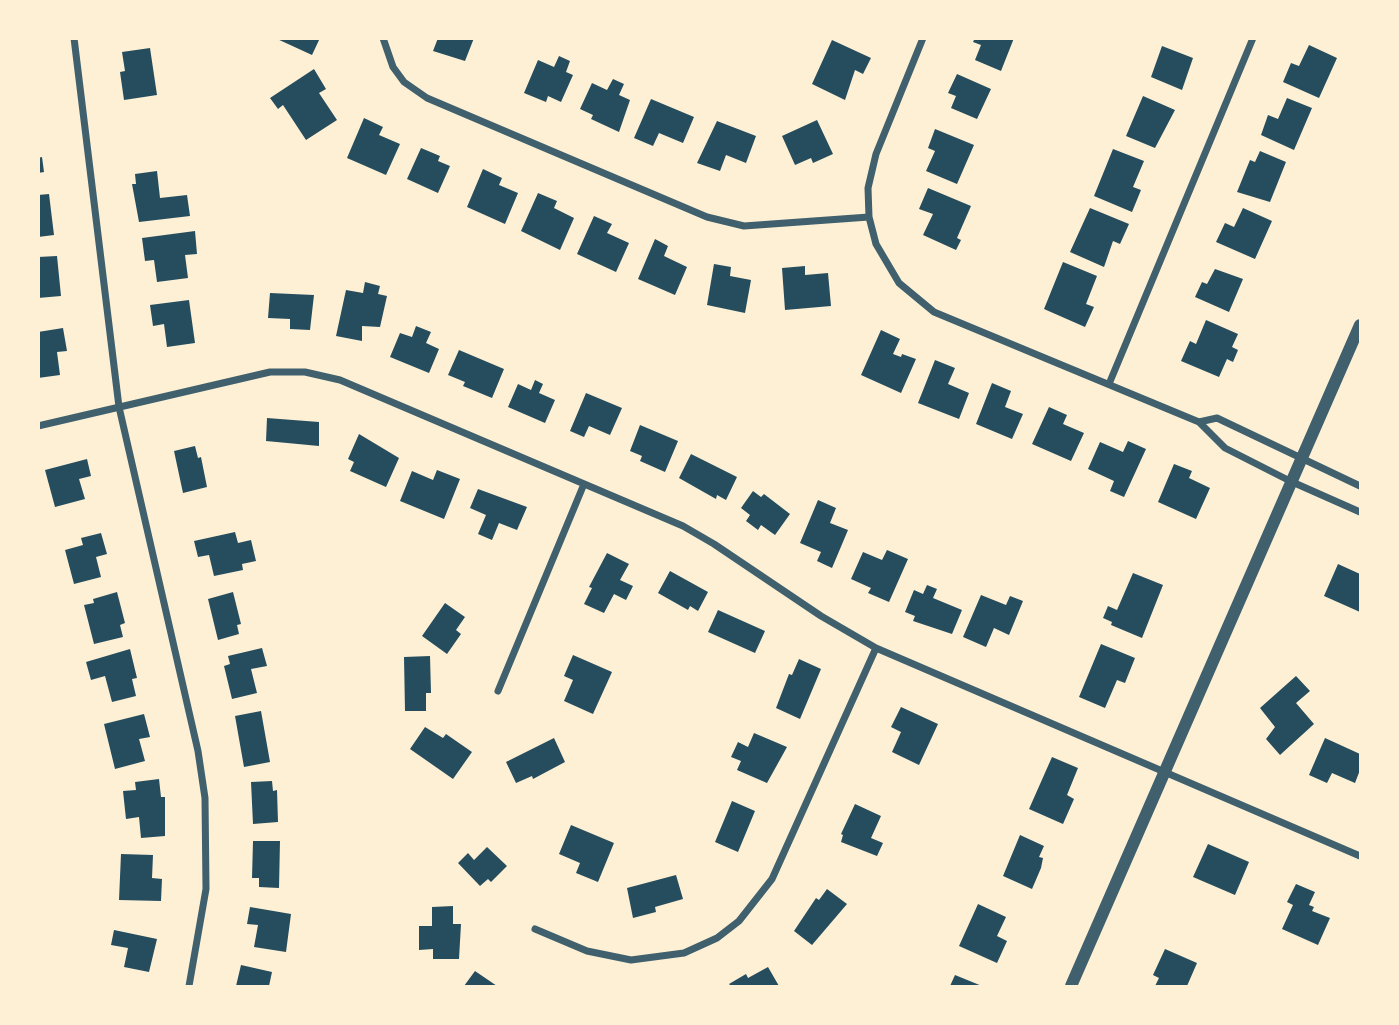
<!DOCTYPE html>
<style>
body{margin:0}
#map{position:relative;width:1399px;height:1025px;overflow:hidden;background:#fdf0d5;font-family:Lato,sans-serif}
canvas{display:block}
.frame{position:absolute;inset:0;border:40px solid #fdf0d5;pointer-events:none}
</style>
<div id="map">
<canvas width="1399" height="1025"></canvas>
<div class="frame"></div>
</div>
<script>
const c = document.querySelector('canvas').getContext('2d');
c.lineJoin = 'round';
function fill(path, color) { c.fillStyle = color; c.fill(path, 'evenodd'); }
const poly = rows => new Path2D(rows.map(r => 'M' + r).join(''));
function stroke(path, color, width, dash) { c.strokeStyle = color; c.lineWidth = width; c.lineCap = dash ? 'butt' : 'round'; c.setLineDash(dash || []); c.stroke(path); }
fill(poly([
 [275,38,320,38,312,55],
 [438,38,474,38,465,61,433,51],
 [975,38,1014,38,1001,71,975,60,981,45,973,42],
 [832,40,871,58,863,74,855,70,845,100,812,84],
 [1309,45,1337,58,1319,98,1283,82,1291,63,1299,66],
 [1162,46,1193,58,1182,90,1151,77],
 [150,48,157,95,124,100,120,72,125,71,122,52],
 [559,56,570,61,566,72,573,75,561,102,548,96,546,102,524,93,538,60,554,67],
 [314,69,326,89,319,93,337,120,306,140,283,105,278,109,270,98],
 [957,74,991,89,977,119,951,108,956,96,948,93],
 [613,79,624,84,619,95,630,100,619,132,591,119,593,115,580,109,592,83,607,90],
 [1143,96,1175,110,1155,148,1126,136],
 [1287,98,1312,108,1294,150,1261,135,1268,115,1278,119],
 [651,99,694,117,683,143,659,133,653,146,634,138],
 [364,118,383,127,379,135,400,144,386,175,347,158],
 [817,120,833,154,813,163,811,158,795,165,782,136],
 [717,121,756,136,746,163,726,155,720,171,697,163],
 [935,129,974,145,957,184,926,171,935,151,928,148],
 [421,148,440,156,438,161,450,166,438,193,407,179],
 [1113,149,1144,161,1133,187,1141,190,1132,212,1094,196],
 [1260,151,1286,162,1270,202,1237,192,1250,160,1255,162],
 [42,157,44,172,38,173,38,158],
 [483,169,502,178,499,185,518,193,505,224,467,207],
 [157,171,160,198,187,195,190,216,139,222,132,184,136,184,135,174],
 [928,188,971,206,957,238,961,240,956,250,923,235,933,214,919,209],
 [538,193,557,201,554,208,574,218,560,250,521,231],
 [49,194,54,235,38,237,38,195],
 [1090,208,1129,224,1120,244,1113,241,1104,267,1070,252],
 [1243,208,1272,221,1255,259,1216,242,1225,223,1234,227],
 [594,216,612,224,607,233,629,243,616,272,577,254],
 [195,231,197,254,185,255,188,278,157,282,154,260,145,261,142,238],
 [655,239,668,246,664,256,687,267,675,295,638,279],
 [57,256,61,296,38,298,38,257],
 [1063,262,1097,276,1086,304,1094,307,1085,327,1044,309],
 [714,264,731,267,730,276,751,280,745,313,707,305],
 [805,266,805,275,828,273,831,306,785,310,782,268],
 [1215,269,1243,279,1229,312,1195,297,1202,282,1207,284],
 [365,282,380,286,378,294,387,296,380,327,362,326,362,341,336,336,346,290,363,293],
 [270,293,314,295,310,330,290,329,290,319,268,318],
 [189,300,195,343,167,347,164,324,153,326,150,305],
 [1206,320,1238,334,1232,347,1238,350,1233,362,1227,359,1219,377,1181,361,1190,341,1196,344],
 [416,326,431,332,426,343,439,349,429,373,390,357,400,333,412,337],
 [63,328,67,351,57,352,60,375,38,378,38,332],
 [881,330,900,339,893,354,901,357,902,354,916,359,901,393,861,375],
 [459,350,504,369,492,398,463,386,465,382,448,375],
 [935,360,955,368,948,384,969,393,959,419,918,403],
 [535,380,543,384,539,393,555,400,545,423,508,407,518,384,531,390],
 [992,383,1011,391,1005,407,1023,414,1012,439,976,424],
 [586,393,622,408,610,435,589,426,584,437,570,431],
 [1049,407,1067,415,1063,424,1084,433,1071,461,1032,444],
 [267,418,319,422,319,446,266,441],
 [640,425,678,441,665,472,640,461,642,456,630,451],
 [359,434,399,458,386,487,350,471,354,462,348,459],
 [1128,441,1146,449,1124,497,1110,491,1114,481,1088,469,1100,442,1123,452],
 [195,446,198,458,201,457,207,487,183,493,174,451],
 [691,454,737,477,726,500,717,495,716,499,679,478],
 [87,459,91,476,79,479,85,499,55,507,45,470],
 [1174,464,1192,471,1189,478,1210,488,1196,519,1158,502],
 [437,470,460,479,444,519,400,501,412,471,433,480],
 [478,489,527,507,517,530,499,523,492,540,478,534,486,515,470,508],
 [753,491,761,497,764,494,790,514,775,535,761,525,758,530,746,521,750,515,741,508],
 [818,500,836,508,830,523,848,530,832,568,817,561,821,552,800,543],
 [235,532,238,543,251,540,256,561,242,564,243,570,214,576,209,555,198,557,194,541],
 [101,533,107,554,96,557,101,577,74,584,65,550,83,545,81,538],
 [887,550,908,559,889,602,868,593,871,588,851,579,863,552,882,560],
 [607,553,629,564,620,580,633,586,626,600,614,594,604,613,584,604,592,588,589,587],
 [1338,564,1360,574,1360,612,1324,596],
 [670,571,708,592,698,611,690,606,688,610,658,593],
 [1133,573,1163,585,1142,638,1111,625,1112,622,1103,618,1108,606,1117,610],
 [927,585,937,589,933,598,962,610,952,634,913,621,915,616,905,612,914,590,923,594],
 [117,592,125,623,120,625,123,637,94,644,84,605,94,603,93,599],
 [233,592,241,624,237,625,239,634,218,640,208,599],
 [981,595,1006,605,1010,596,1023,601,1009,635,994,628,986,647,963,637],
 [445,603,465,617,456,630,461,634,447,654,422,636],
 [718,610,765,631,755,653,708,632],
 [1101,644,1135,658,1125,683,1117,680,1105,708,1079,697],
 [262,648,267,666,251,669,257,693,232,699,224,666,230,664,228,656],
 [130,649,137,678,132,679,136,696,112,702,105,676,91,680,86,662],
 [573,655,612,672,593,714,564,701,573,680,564,676],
 [430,656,431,693,426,693,426,711,405,711,404,657],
 [799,659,821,669,800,719,776,708,789,674,792,675],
 [1296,676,1310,691,1296,703,1314,724,1280,755,1266,739,1275,727,1260,708],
 [901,707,938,724,919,765,892,752,901,732,891,727],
 [261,711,270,762,244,767,235,716],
 [144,714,150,737,139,739,145,761,115,769,104,724],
 [425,727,443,738,446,734,472,752,453,779,410,749],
 [754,733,787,747,767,783,737,770,741,761,731,757,738,742,748,747],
 [554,738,565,762,533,779,532,776,516,783,506,762],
 [1325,738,1360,754,1360,770,1355,783,1332,773,1327,783,1309,775],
 [1052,757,1078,768,1067,795,1074,799,1063,824,1029,809],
 [159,779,161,797,165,797,165,836,141,838,139,817,126,819,123,791,136,790,135,782],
 [272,781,273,791,277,790,278,822,253,824,251,782],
 [732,801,755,811,738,852,715,842],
 [855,804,881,816,871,838,883,843,877,856,841,842,843,835,841,834],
 [571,825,614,843,598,882,576,873,580,863,559,854],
 [1020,835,1044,846,1039,857,1043,858,1041,868,1032,889,1003,876],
 [253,841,280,841,279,888,259,887,259,878,252,878],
 [1208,844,1249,862,1235,895,1193,877],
 [487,847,507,866,491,882,488,879,480,886,458,863,468,853,474,860],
 [121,854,153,855,152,878,162,879,161,901,119,900],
 [676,875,683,899,655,907,656,912,633,918,627,888],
 [1296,884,1315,892,1309,905,1314,907,1312,911,1330,918,1318,945,1282,929,1293,905,1287,902],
 [827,889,847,904,812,945,794,931,816,898,819,900],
 [978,904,1006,917,997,936,1007,941,997,963,959,946],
 [453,906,453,924,461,924,459,959,433,959,433,949,419,950,419,926,432,926,432,907],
 [250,907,291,914,286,952,254,947,258,925,247,924],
 [114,930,157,939,149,972,124,967,128,948,111,945],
 [1165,949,1197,963,1187,986,1155,986,1159,978,1153,975],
 [241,965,272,972,269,986,236,986],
 [768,967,779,986,731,986,729,984,746,974,748,978],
 [475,971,497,986,464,986],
 [955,975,982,986,950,986]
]), '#264d5e');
stroke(poly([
 [74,38,119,407,198,751,205,798,206,889,189,986],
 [383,38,393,67,404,82,427,98,707,217,744,226,869,217],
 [923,38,876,154,868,188,869,217,876,244,899,283,934,312,1199,422,1225,448,1290,481,1360,512],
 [1109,384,1253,38],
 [1199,422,1217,418,1360,486],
 [38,426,270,372,305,372,340,380,683,526,714,544,821,616,876,648,1360,856],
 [498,691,584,484],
 [535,929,587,951,631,960,684,953,717,938,739,921,772,879,876,648]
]), '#3f606c', 7);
stroke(poly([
 [1071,986,1360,325]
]), '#3f606c', 12);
</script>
